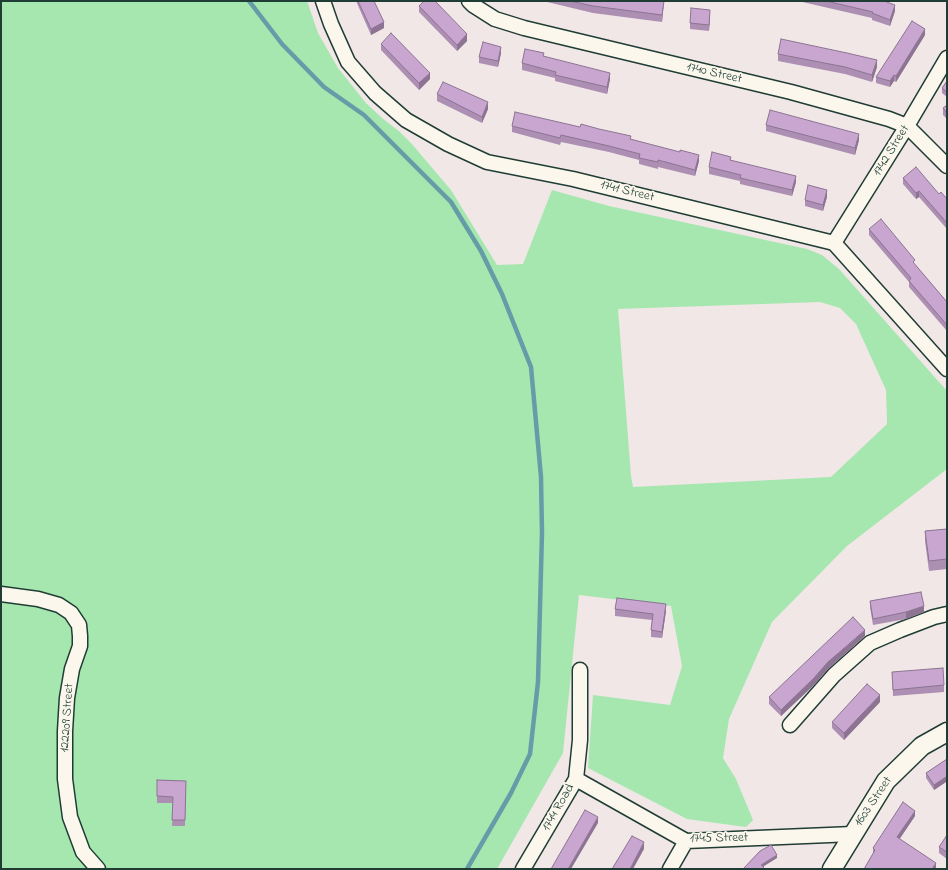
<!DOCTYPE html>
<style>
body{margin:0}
#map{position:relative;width:948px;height:870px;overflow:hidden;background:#f1e7e6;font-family:"Indie Flower",sans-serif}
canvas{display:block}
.frame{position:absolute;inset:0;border:2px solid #1f3d34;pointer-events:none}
</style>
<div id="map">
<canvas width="948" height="870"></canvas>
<div class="frame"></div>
</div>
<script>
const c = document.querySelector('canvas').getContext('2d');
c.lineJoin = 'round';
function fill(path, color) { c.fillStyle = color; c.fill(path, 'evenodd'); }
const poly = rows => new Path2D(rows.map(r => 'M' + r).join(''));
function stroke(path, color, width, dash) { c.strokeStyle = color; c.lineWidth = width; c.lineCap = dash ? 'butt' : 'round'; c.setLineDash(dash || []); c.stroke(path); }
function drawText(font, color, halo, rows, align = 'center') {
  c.font = font + ' "Indie Flower",sans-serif'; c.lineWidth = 3.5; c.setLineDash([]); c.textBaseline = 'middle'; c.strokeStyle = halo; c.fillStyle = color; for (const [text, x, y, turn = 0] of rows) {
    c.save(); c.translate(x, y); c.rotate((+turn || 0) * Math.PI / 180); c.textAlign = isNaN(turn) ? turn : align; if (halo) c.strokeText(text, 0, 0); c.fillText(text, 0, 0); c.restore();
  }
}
fill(poly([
 [1,1,307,1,318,33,338,68,366,103,382,118,400,132,411,143,451,190,497,265,523,264,552,190,609,206,807,249,822,255,839,269,947,391,947,469,847,546,772,622,729,719,723,758,736,779,753,820,746,827,687,819,588,768,593,695,670,705,682,666,671,606,579,595,563,753,497,869,1,869],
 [820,302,840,308,856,324,886,390,887,424,831,477,633,487,631,476,618,309]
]), '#a6e7b0');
stroke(poly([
 [249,1,282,44,324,87,364,115,451,202,481,251,502,294,531,367,541,477,542,533,538,682,530,754,511,793,467,869]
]), '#659ca8', 4.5);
const minor = poly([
 [323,1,331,24,348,62,375,93,406,120,448,144,487,162,573,179,834,243,947,369],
 [469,1,473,5,495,19,524,28,791,92,889,119,907,126,947,166],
 [834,243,907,126,947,58],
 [1,594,38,599,59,605,71,613,79,625,80,636,80,646,72,669,67,698,65,731,65,779,70,817,83,852,98,869],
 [790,725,834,675,870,643,900,630,934,617,947,614],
 [576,779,686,841,853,834],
 [523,869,576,779,580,740,580,670],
 [670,869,686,841]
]);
const tertiary = poly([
 [832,869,886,781,922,746,947,732]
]);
stroke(minor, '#1f3d34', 17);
stroke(tertiary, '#1f3d34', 21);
stroke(minor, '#fbf7ec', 14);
stroke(tertiary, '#fbf7ec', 18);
fill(poly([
 [356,1,374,1,384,28,371,35],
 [543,1,664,1,662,22,593,13],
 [798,1,884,1,895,11,890,26,872,20,872,18],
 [419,6,467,41,457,51,419,12],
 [710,16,709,31,690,29,690,23],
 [925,35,896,82,894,81,890,87,876,83,876,77],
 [381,44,430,79,419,90,381,50],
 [501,53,498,67,479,63,479,57],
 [778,54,877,67,872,82,845,74,778,61],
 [544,57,610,79,607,94,555,81,555,78,522,70,522,63],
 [947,81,947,97,942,93,942,88],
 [437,94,488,109,482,123,437,101],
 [947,105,947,119,943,115,943,108],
 [766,125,859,140,855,155,766,131],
 [512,126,631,139,699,161,695,176,658,167,658,169,639,164,639,160,609,152,561,142,560,145,512,132],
 [731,160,796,182,792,196,740,184,740,181,709,174,709,167],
 [903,178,939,194,947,199,947,229,919,197,916,199,903,184],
 [827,197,823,211,805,206,805,200],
 [869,229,915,265,947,302,947,331,909,287,909,282,869,235],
 [947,529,947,569,929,571,925,541,925,531],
 [870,601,924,612,906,619,873,625,870,607],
 [615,609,666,611,662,638,651,637,651,630,652,620,615,616],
 [865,636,828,669,814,685,781,716,769,704,769,697],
 [892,672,944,685,944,692,893,696],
 [880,702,844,740,832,728,832,722],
 [947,759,947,783,946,782,934,790,926,778,926,773],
 [157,780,186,781,185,826,172,826,173,803,157,803],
 [915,816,899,839,936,868,935,869,864,869,873,854,873,848],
 [947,835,947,859,939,853,939,847]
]), '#ac8fb3');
fill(poly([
 [664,1,662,22,662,15],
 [895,5,895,11,890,26,890,20],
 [710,10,710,16,709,31,709,25],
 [384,22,384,28,371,35,371,29],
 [925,29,925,35,896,82,896,76],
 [467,34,467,41,457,51,457,45],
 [501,47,501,53,498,67,498,61],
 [877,60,877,67,872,82,872,75],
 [430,73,430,79,419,90,419,83],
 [610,73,610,79,607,94,607,87],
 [894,75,894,81,890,87,890,81],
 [488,102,488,109,482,123,482,117],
 [859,134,859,140,855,155,855,148],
 [699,155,699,161,695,176,695,170],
 [796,176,796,182,792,196,792,190],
 [827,190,827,197,823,211,823,205],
 [919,191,919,197,916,199,916,193],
 [666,604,666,611,662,638,662,632],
 [924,606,924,612,906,619,906,612],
 [865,630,865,636,828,669,814,685,781,716,781,710,828,662],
 [880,695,880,702,844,740,844,733],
 [946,777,946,782,934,790,934,785],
 [915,811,915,816,897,843,897,837],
 [598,817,598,823,571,869,568,869],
 [644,842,644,849,633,869,630,869],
 [777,855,777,858,761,868,761,865],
 [936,863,936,868,935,869,932,869]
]), '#8c7492');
const building = poly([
 [358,1,374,1,384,22,371,29,358,1],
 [424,1,435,1,467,34,457,45,419,6,424,1],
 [570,1,664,1,662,15,593,6,570,1],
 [826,1,884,1,895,5,890,20,872,13,873,12,826,1],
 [691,8,710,10,709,25,690,23,691,8],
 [912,21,925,29,896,76,894,75,890,81,876,77,912,21],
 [391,33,430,73,419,83,381,44,391,33],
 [781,39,847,53,877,60,872,75,845,67,778,54,781,39],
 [483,42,501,47,498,61,479,57,483,42],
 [525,49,544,53,543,56,610,73,607,87,555,75,556,72,522,63,525,49],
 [947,81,947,92,942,88,947,81],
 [443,82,488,102,482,117,437,94,443,82],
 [947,105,947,113,943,108,947,105],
 [770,110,859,134,855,148,766,125,770,110],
 [515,112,580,127,581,124,599,129,631,136,630,139,680,152,680,150,699,155,695,170,658,160,658,162,639,158,640,154,609,146,561,135,560,138,512,126,515,112],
 [712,152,731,157,730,160,796,176,792,190,740,178,741,175,709,167,712,152],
 [916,167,939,194,941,192,947,199,947,223,919,191,916,193,903,178,916,167],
 [808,185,827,190,823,205,805,200,808,185],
 [881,219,915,260,913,262,947,302,947,325,909,281,911,278,869,229,881,219],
 [947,529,947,559,929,561,925,531,947,529],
 [921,592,924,606,906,612,873,619,870,601,921,592],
 [617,598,666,604,662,632,651,630,653,614,615,609,617,598],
 [853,617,865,630,828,662,814,678,781,710,769,697,853,617],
 [943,668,944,685,893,690,892,672,943,668],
 [867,684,880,695,844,733,832,722,867,684],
 [947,759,947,777,946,777,934,785,926,773,947,759],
 [157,780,186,781,185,820,172,820,173,797,157,796,157,780],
 [903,802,915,811,897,837,936,863,932,869,864,869,875,850,873,848,903,802],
 [585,810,598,817,568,869,551,869,585,810],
 [947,835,947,852,939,847,947,835],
 [632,836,644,842,630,869,612,869,632,836],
 [771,845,777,855,761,865,764,867,762,869,743,869,760,851,771,845]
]);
fill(building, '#c8a6d0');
stroke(building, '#8c7492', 1);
drawText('13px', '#1f3d34', '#fbf7ec', [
 ["1740 Street",714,74,13],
 ["1742 Street",892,151,-58],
 ["1741 Street",627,192,14],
 ["122209 Street",68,718,-86],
 ["1603 Street",874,802,-56],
 ["1744 Road",559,808,-60],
 ["1745 Street",719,839,-1]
]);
</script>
